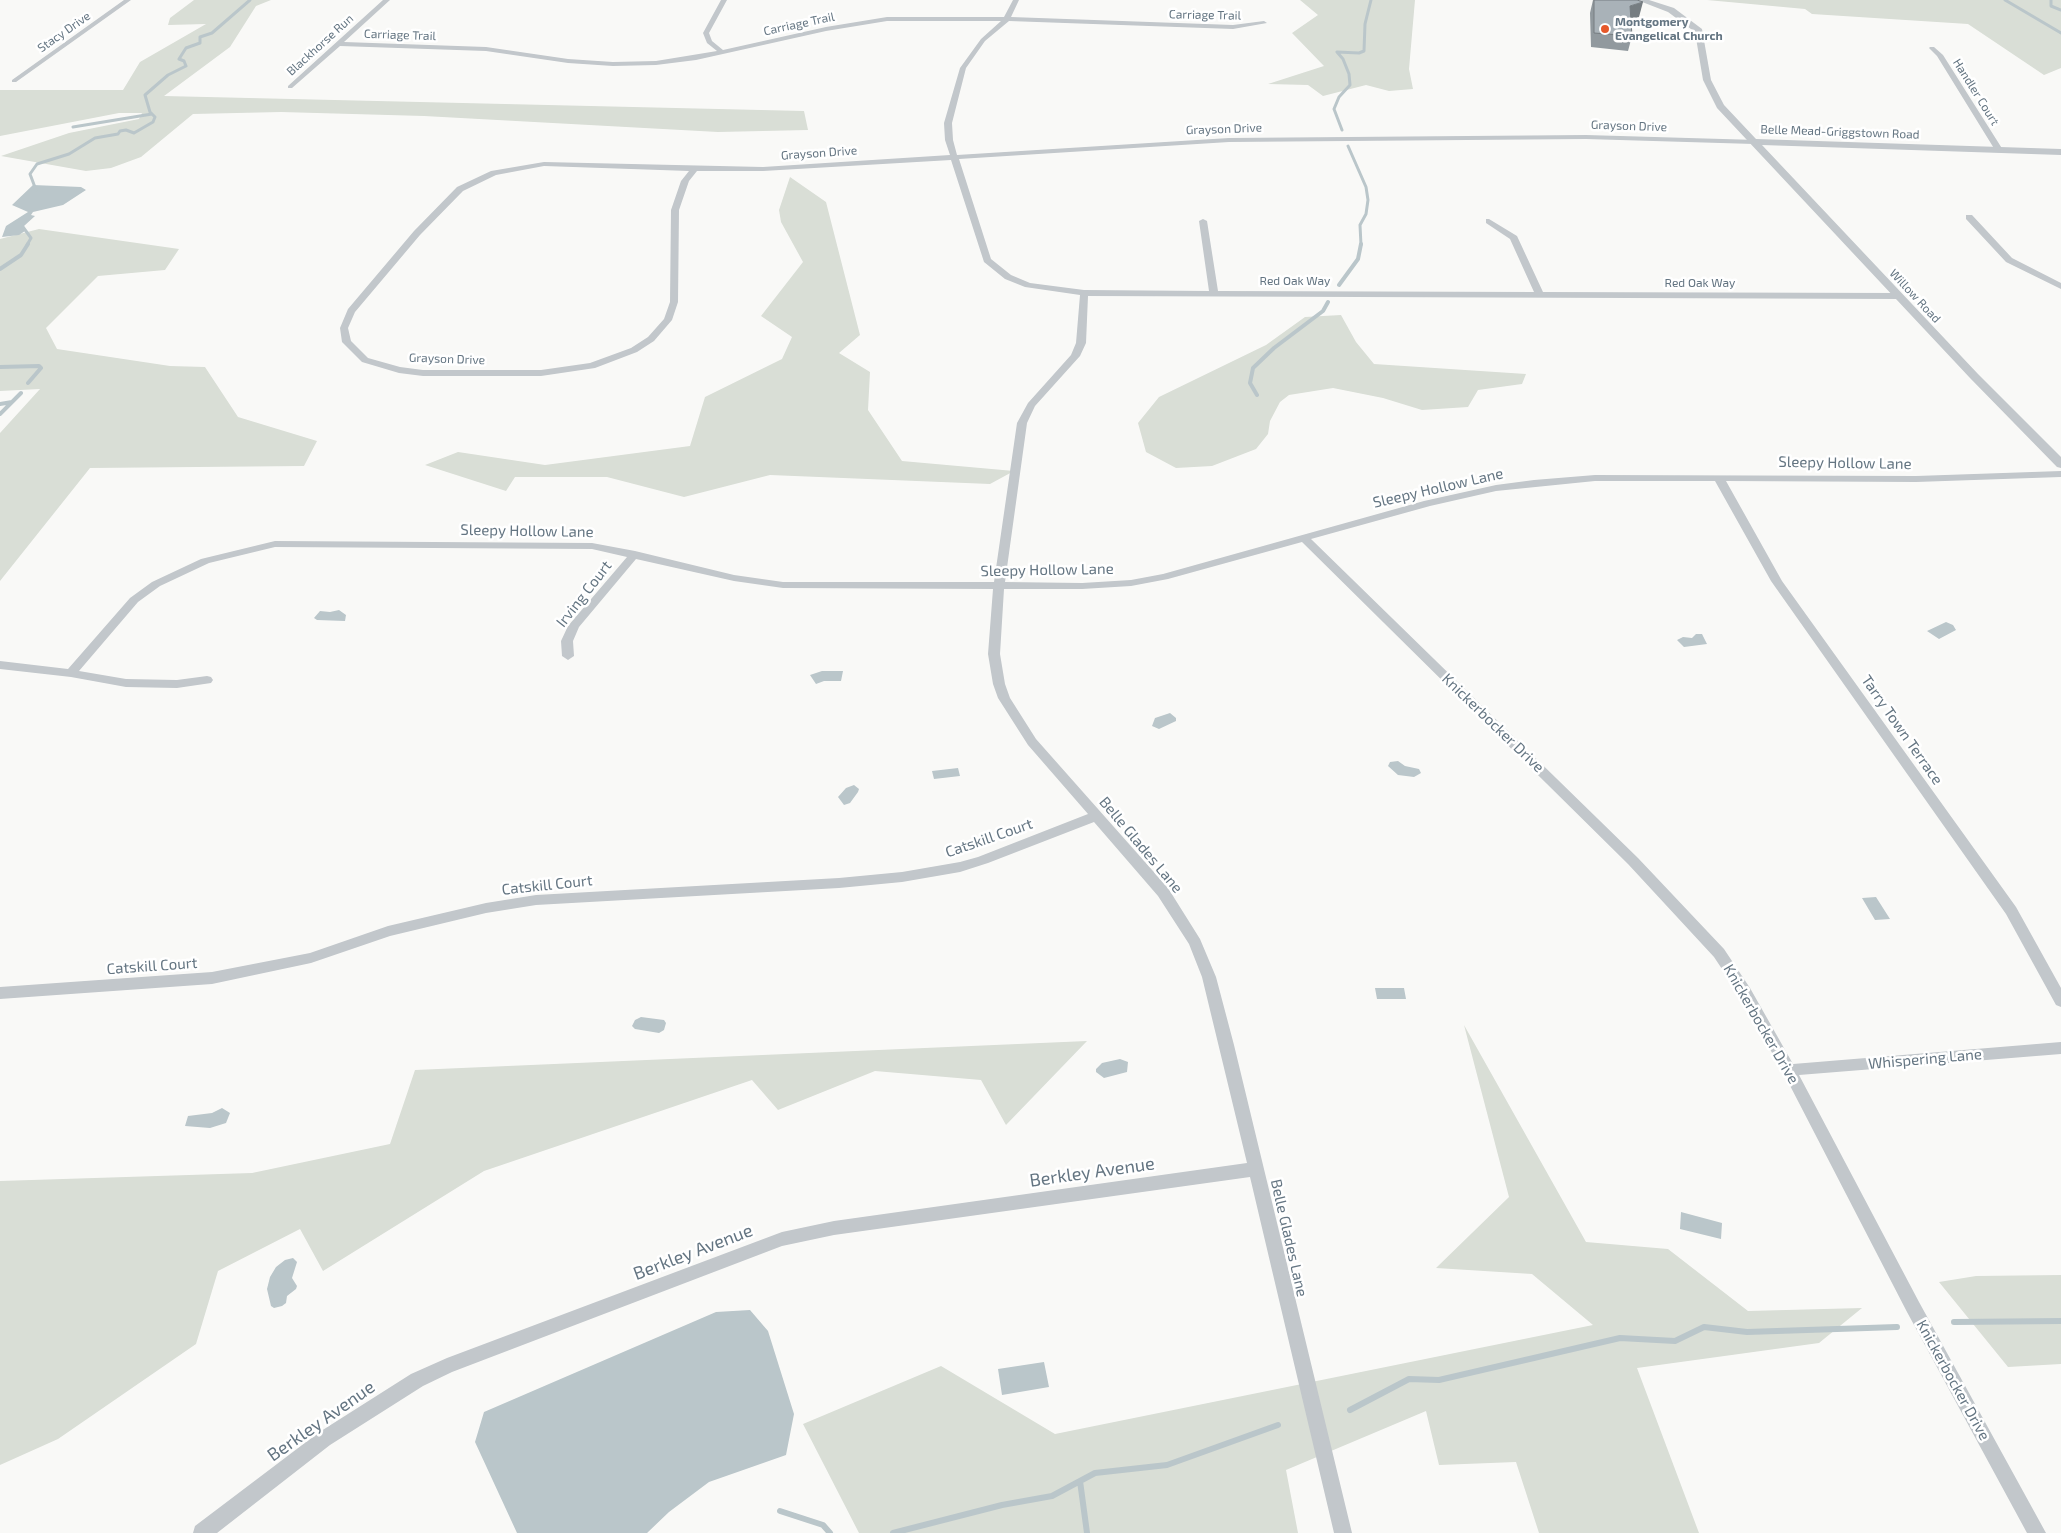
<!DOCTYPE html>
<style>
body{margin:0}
canvas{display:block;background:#f9f9f7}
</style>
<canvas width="2061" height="1533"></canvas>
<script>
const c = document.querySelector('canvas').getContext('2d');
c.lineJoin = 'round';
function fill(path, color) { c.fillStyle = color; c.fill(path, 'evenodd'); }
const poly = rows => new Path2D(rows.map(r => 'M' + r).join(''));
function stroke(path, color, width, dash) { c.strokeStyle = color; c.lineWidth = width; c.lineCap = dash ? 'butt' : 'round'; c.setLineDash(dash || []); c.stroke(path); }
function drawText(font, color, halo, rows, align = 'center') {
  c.font = font + ' "Exo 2",sans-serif'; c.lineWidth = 5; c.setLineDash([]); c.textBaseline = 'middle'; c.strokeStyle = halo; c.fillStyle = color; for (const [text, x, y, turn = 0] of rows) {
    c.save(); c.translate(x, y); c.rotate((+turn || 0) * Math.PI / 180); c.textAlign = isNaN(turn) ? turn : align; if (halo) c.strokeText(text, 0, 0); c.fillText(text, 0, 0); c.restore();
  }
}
fill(poly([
 [194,0,271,0,256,6,230,47,164,96,804,111,808,130,718,132,424,116,281,112,193,114,141,157,111,168,86,171,1,156,69,133,139,119,142,113,119,113,0,136,0,90,123,90,140,62,206,24,168,25,170,18],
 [1300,0,1415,0,1409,69,1413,89,1389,91,1366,85,1323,96,1308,85,1268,84,1324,66,1292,33,1318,15],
 [1707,0,2061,0,2061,68,2044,75,1968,24,1812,14,1805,9],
 [790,177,826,202,860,335,839,353,870,372,868,410,902,461,1014,471,990,484,770,475,684,497,607,477,515,477,506,491,425,465,458,452,545,465,690,446,705,397,782,359,792,337,761,316,803,262,781,222,779,210],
 [39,229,179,249,165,270,98,276,46,328,57,349,170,366,205,367,238,417,317,441,304,466,90,468,0,581,0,433,40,389,0,391,0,239],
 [1341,315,1356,342,1374,364,1526,374,1522,384,1478,390,1468,407,1422,410,1383,398,1333,388,1289,395,1280,402,1270,421,1268,434,1256,449,1212,466,1176,468,1146,452,1138,423,1159,397,1266,345,1305,317],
 [1464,1025,1586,1242,1668,1249,1748,1311,1862,1308,1819,1343,1637,1368,1699,1533,1539,1533,1516,1462,1439,1465,1426,1411,1286,1470,1298,1533,859,1533,803,1424,941,1366,1055,1434,1593,1325,1532,1274,1436,1268,1509,1197],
 [1087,1041,1006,1125,981,1080,875,1071,778,1110,752,1080,484,1171,323,1271,300,1229,218,1271,196,1344,58,1439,0,1465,0,1181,252,1173,390,1144,415,1070],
 [2061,1275,2061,1364,2008,1367,1939,1282,1976,1276]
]), '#d9ded6');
fill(poly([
 [33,185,81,187,86,190,63,205,33,212,31,215,35,216,24,226,25,231,19,235,2,237,6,226,28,212,12,205],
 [339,610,346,615,345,621,317,620,314,618,320,611,330,612],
 [1946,622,1953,625,1956,630,1939,639,1927,631],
 [1696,634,1702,634,1707,644,1684,647,1677,640,1683,637,1692,638],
 [822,671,843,671,841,681,824,681,816,684,810,675],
 [1170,713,1176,718,1176,721,1159,729,1152,726,1155,718],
 [1398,761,1405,766,1419,769,1421,773,1414,777,1398,775,1388,766,1390,762],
 [958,768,960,776,934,779,932,771],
 [854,785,859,789,858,792,850,803,844,805,838,797,846,788],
 [1876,897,1890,919,1875,920,1862,898],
 [1375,988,1404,988,1406,999,1377,999],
 [641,1017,664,1020,666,1023,664,1030,659,1033,635,1029,632,1026,635,1020],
 [1120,1059,1128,1062,1127,1072,1104,1078,1096,1072,1096,1069,1102,1063],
 [222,1108,230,1113,226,1123,210,1128,185,1126,188,1116,212,1113],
 [1681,1212,1722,1223,1721,1239,1680,1229],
 [293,1258,297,1262,292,1278,297,1286,296,1289,287,1296,286,1303,282,1306,274,1308,271,1306,267,1289,270,1277,276,1267,285,1260],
 [750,1310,768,1331,794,1414,786,1455,709,1482,669,1512,647,1533,517,1533,475,1442,484,1412,716,1312],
 [1044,1362,1049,1387,1002,1395,998,1369]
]), '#bac6ca');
stroke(poly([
 [2005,0,2061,33],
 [2051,0,2051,6,2061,10],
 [73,127,152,114],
 [1342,130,1334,109,1339,97,1350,85,1349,74,1343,59,1337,52,1359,53,1364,51,1365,24,1371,0],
 [1348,146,1366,187,1368,200,1366,214,1360,225,1361,245],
 [36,190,30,174,37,164,69,154,95,138,118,134,120,131,126,130,134,133,153,122,155,117,150,112,145,95,168,75,186,66,184,61,179,59,186,48,200,43,200,37,212,33,250,0],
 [23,227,31,238,27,245]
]), '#bac6ca', 3);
stroke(poly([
 [0,269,21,255,28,244],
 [1339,285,1358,259,1361,244],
 [0,367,39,366,41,368,28,383],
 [1257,395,1250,383,1253,368,1274,348,1323,311,1328,302],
 [0,404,12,402],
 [0,414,21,393]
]), '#bac6ca', 4);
stroke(poly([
 [1954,1322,2061,1321],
 [1350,1410,1409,1379,1439,1380,1620,1338,1675,1341,1704,1327,1747,1332,1897,1327],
 [1080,1481,1087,1533],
 [780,1511,823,1525,830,1533],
 [893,1533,1002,1505,1052,1496,1095,1473,1167,1465,1278,1425]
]), '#bac6ca', 6);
fill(poly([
 [124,0,131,0,16,82,12,82,12,80,124,0],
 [383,0,390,0,344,42,486,47,568,59,613,62,656,61,717,51,707,43,703,33,721,0,727,0,709,33,712,41,723,50,826,27,887,17,1004,17,1013,0,1019,0,1011,17,1233,25,1264,21,1267,23,1233,29,1009,21,985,41,966,68,952,123,953,140,957,155,1229,138,1586,135,1757,140,1758,142,1754,144,1586,139,1229,142,959,159,991,259,1011,275,1030,283,1084,290,1209,291,1199,221,1203,219,1207,221,1218,291,1534,292,1510,239,1486,223,1486,219,1489,219,1517,236,1543,292,1898,293,1902,296,1898,299,1088,296,1086,343,1080,356,1035,406,1027,423,1005,582,1082,583,1131,580,1163,574,1424,501,1496,485,1534,480,1595,475,1916,476,2061,471,2061,477,1916,482,1726,481,1782,581,2016,907,2061,988,2061,1007,2056,1005,2006,914,1771,581,1715,481,1595,481,1496,491,1430,506,1311,539,1638,858,1724,949,1750,988,1793,1064,2061,1042,2061,1054,1799,1075,1919,1302,2046,1533,2027,1533,1907,1312,1784,1074,1740,996,1714,957,1628,864,1302,542,1168,579,1131,586,1082,589,1004,589,1000,654,1005,684,1010,698,1036,739,1168,888,1200,939,1216,977,1234,1045,1352,1533,1334,1533,1250,1177,834,1235,782,1246,452,1372,423,1386,330,1445,217,1533,193,1533,195,1526,318,1433,411,1374,447,1358,782,1232,834,1221,1247,1163,1202,977,1189,944,1158,896,1094,822,988,863,960,872,902,882,839,888,536,905,486,913,390,936,311,963,212,984,0,999,0,987,212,972,310,953,388,926,486,903,536,895,839,878,902,872,960,862,978,857,1088,814,1028,745,998,698,993,684,988,654,993,589,783,588,734,581,636,559,579,627,573,641,574,656,568,660,562,656,561,641,568,626,627,557,592,549,275,547,209,563,160,586,138,602,79,671,126,679,177,680,207,676,211,677,213,680,211,683,177,688,126,687,71,677,0,669,0,661,68,669,130,598,152,582,201,559,275,541,592,543,635,551,734,575,783,582,994,582,1017,423,1028,403,1071,355,1076,343,1080,295,1025,287,1005,279,984,262,951,160,763,171,697,171,689,181,679,210,678,302,672,320,654,341,637,352,595,368,541,376,423,376,399,373,362,362,342,342,340,328,348,309,414,231,457,187,491,171,544,162,763,167,950,155,945,140,944,123,960,68,981,39,1001,21,887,21,826,31,696,60,656,65,613,66,568,63,486,51,340,46,292,88,288,88,288,86,383,0],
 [544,166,689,171,681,181,671,210,670,302,664,319,648,337,631,348,590,363,541,370,423,370,400,367,368,358,351,341,348,328,355,312,420,235,463,191,496,175,544,166],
 [1930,47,1934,47,1943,55,2003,150,2002,152,1995,150,1937,56,1929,48,1930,47],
 [1966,215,1972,215,2012,258,2061,283,2061,289,2006,262,1966,219,1966,215]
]), '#c2c7cb');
fill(poly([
 [1637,0,1649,0,1674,8,1702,29,1711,80,1724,105,1756,139,2061,149,2061,155,1762,145,1978,374,2061,457,2061,468,2057,467,1970,378,1717,108,1703,80,1695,32,1668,12,1637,0]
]), '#c2c7cb');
fill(poly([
 [1593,0,1639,17,1631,19,1632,36,1628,51,1591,47,1590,13]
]), '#91999e');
fill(poly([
 [1643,2,1639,17,1626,20,1630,6]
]), '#767d81');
const building = poly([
 [1594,0,1637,0,1643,2,1630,6,1632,36,1594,33,1594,0]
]);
fill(building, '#a9b2b8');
stroke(building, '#767d81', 1);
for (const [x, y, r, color] of [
 [1605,29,5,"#e6582a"]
]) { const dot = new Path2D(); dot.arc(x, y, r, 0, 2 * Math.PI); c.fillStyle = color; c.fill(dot); stroke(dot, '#fff', 2); }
drawText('12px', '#647582', '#fff', [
 ["Carriage Trail",1205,15,1],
 ["Carriage Trail",799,24,-12],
 ["Stacy Drive",64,32,-35],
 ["Carriage Trail",400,35,2],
 ["Blackhorse Run",320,45,-42],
 ["Handler Court",1976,92,58],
 ["Grayson Drive",1629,126,2],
 ["Grayson Drive",1224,129,-2],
 ["Belle Mead-Griggstown Road",1840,132,2],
 ["Grayson Drive",819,153,-4],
 ["Red Oak Way",1295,281],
 ["Red Oak Way",1700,283],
 ["Willow Road",1915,296,47],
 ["Grayson Drive",447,359,2]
]);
drawText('bold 12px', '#647582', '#fff', [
 ["Montgomery",1615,22],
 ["Evangelical Church",1615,36]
], 'left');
drawText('15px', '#647582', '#fff', [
 ["Sleepy Hollow Lane",1845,463,1],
 ["Sleepy Hollow Lane",1438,488,-13],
 ["Sleepy Hollow Lane",527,531,1],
 ["Sleepy Hollow Lane",1047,570,-1],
 ["Irving Court",584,594,-52],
 ["Knickerbocker Drive",1493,723,44],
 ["Tarry Town Terrace",1902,730,55],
 ["Catskill Court",989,838,-19],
 ["Belle Glades Lane",1141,845,50],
 ["Catskill Court",547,885,-6],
 ["Catskill Court",152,966,-4],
 ["Knickerbocker Drive",1761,1024,60],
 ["Whispering Lane",1925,1059,-5],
 ["Belle Glades Lane",1289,1238,77],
 ["Knickerbocker Drive",1953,1380,61]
]);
drawText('18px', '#647582', '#fff', [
 ["Berkley Avenue",1092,1172,-8],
 ["Berkley Avenue",693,1252,-21],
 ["Berkley Avenue",321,1421,-35]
]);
</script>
